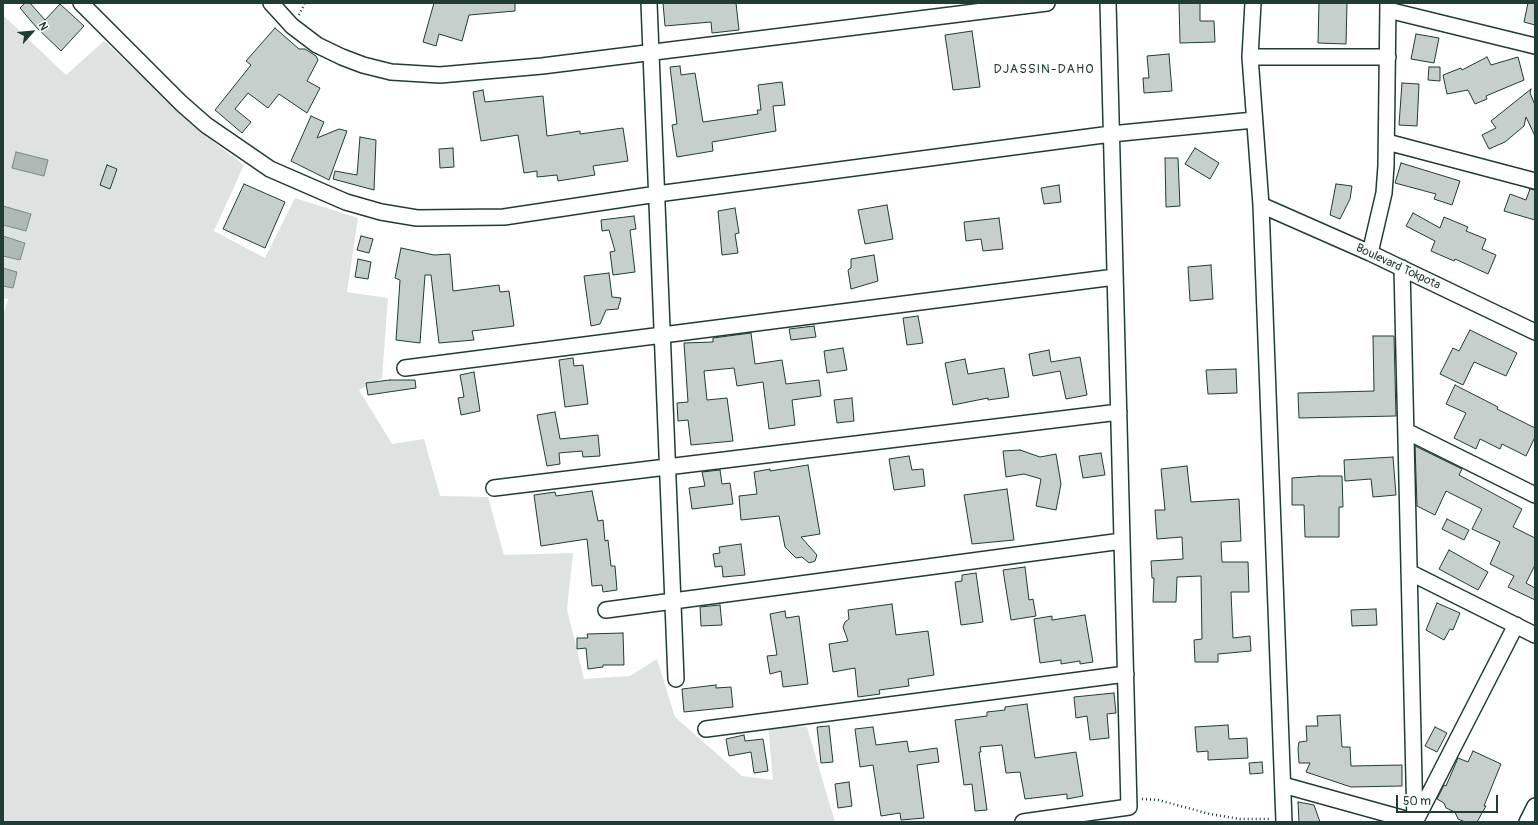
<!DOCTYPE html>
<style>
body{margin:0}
#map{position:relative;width:1538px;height:825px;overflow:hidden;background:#fff;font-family:Pangolin,sans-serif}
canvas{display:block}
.frame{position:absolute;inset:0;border:4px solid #1f3d34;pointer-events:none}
.north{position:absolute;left:12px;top:12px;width:40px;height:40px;-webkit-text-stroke:3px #fff;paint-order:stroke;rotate:63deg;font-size:11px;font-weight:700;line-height:16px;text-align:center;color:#1f3d34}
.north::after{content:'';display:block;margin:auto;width:14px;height:18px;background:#1f3d34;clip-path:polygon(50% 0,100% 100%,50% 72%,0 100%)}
.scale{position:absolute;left:1396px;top:795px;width:102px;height:18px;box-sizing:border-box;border:2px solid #1f3d34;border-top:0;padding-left:5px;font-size:12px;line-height:14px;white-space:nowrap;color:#1f3d34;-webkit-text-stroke:3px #fff;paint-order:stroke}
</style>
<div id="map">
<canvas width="1538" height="825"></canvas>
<div class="frame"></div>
<div class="north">N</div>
<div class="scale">50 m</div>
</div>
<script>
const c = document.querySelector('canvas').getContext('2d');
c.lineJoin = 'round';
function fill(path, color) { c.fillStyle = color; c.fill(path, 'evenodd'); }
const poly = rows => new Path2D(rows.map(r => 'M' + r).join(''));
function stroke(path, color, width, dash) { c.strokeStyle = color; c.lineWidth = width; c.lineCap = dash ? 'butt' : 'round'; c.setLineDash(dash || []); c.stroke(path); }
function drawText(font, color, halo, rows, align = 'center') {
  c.font = font + ' Pangolin,sans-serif'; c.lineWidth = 3.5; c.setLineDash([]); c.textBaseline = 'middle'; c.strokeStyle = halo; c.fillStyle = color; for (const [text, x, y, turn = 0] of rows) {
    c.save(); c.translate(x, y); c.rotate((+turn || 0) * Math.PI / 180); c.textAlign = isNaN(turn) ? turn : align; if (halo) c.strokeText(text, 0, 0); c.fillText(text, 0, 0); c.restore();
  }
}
fill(poly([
 [3,15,66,75,104,41,206,136,244,165,214,231,265,258,295,198,358,218,347,292,388,298,382,378,359,390,392,444,424,439,440,496,488,497,504,555,573,553,567,609,584,679,630,676,657,659,675,717,742,776,773,780,768,725,807,727,835,822,3,822,3,315,8,299,3,298,3,286,13,288,17,272,3,268,3,256,20,260,25,242,3,236,3,225,26,231,31,214,3,206]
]), '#dee3e2');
const water = poly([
 [16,152,48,160,44,176,12,168,16,152],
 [3,206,31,214,26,231,3,225,3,206],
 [3,236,25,243,20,260,3,256,3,236],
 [3,268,17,272,13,288,3,286,3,268]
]);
fill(water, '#afbab7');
stroke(water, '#758883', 1);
const building = poly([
 [25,3,30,3,45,20,60,4,84,26,61,51,37,28,20,8,25,3],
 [434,3,515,3,515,11,469,15,462,41,439,34,436,46,423,42,434,3],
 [663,3,736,3,739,30,712,33,711,22,665,26,663,3],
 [1179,3,1200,3,1200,21,1214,21,1215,42,1180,43,1179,3],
 [1319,3,1347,3,1346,44,1318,43,1319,3],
 [1528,3,1535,3,1535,25,1524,22,1528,3],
 [275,28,299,49,305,49,316,56,318,60,307,81,320,88,307,113,279,94,268,108,248,93,235,109,251,122,242,133,215,110,251,65,246,61,275,28],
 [972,31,980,87,953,90,945,35,972,31],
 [1416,34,1439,38,1434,63,1411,59,1416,34],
 [1169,54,1172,91,1144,93,1143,78,1149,78,1147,56,1169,54],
 [1487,57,1491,65,1518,57,1524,80,1486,96,1487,99,1475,104,1468,90,1447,94,1443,75,1461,68,1462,70,1487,57],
 [680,66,681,75,695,73,703,122,758,114,757,110,761,110,758,85,782,82,785,105,773,106,776,131,712,142,713,151,677,157,672,125,677,124,670,67,680,66],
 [1429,67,1440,67,1440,81,1428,80,1429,67],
 [1402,83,1419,84,1417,126,1399,125,1402,83],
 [1531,89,1530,93,1535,105,1535,136,1526,117,1524,126,1505,142,1489,149,1482,135,1496,128,1491,121,1531,89],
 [483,90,485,102,543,96,547,136,580,131,580,134,623,128,628,161,593,166,595,175,558,181,557,175,537,177,537,171,524,173,518,135,481,141,473,92,483,90],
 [311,116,324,122,317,138,339,129,347,131,329,180,291,161,311,116],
 [360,137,376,140,374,190,333,179,335,171,357,175,360,137],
 [453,148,454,167,440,168,439,149,453,148],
 [1195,148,1219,163,1210,179,1185,164,1195,148],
 [1165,158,1178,158,1180,206,1166,207,1165,158],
 [1401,163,1460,181,1452,205,1434,199,1436,194,1395,183,1401,163],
 [107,165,117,169,110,189,100,185,107,165],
 [244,184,285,202,265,248,223,229,244,184],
 [1336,184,1352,186,1350,199,1340,219,1330,215,1336,184],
 [1059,185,1061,202,1044,204,1041,188,1059,185],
 [1530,189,1535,190,1535,220,1504,211,1510,194,1526,200,1530,189],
 [887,205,893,239,865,244,858,210,887,205],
 [735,208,739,233,735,234,738,253,722,255,718,211,735,208],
 [1413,213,1440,228,1444,217,1468,227,1466,231,1486,239,1482,249,1496,255,1488,274,1455,259,1454,261,1431,251,1435,241,1406,226,1413,213],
 [634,216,636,229,630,230,635,272,613,275,610,252,615,251,609,230,602,231,601,220,634,216],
 [999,218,1003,249,983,251,981,239,966,241,964,222,999,218],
 [361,236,373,239,369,253,357,250,361,236],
 [401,248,434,255,450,254,453,291,499,285,500,292,509,291,514,326,472,331,474,340,439,343,431,275,425,275,420,343,396,340,400,280,395,278,401,248],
 [874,255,878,281,851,289,848,270,851,268,851,259,874,255],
 [358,259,371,262,368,279,355,277,358,259],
 [1211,265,1213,299,1190,301,1188,267,1211,265],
 [609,273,612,297,621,298,618,309,606,310,600,324,591,326,584,276,609,273],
 [918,316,923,343,907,345,903,318,918,316],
 [814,326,816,337,791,340,789,329,814,326],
 [1470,330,1517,353,1506,376,1474,362,1463,385,1440,374,1453,348,1459,351,1470,330],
 [751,333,755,364,782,360,786,384,819,380,821,396,792,400,795,425,769,429,763,382,737,386,734,368,704,371,707,400,727,398,733,441,691,445,688,420,678,421,677,403,688,402,684,343,713,342,713,338,751,333],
 [1373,336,1394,336,1396,416,1299,418,1298,393,1374,391,1373,336],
 [843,348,847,370,827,373,824,351,843,348],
 [1049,350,1051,362,1080,357,1087,395,1066,399,1060,371,1033,376,1029,354,1049,350],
 [573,358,574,366,583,365,588,404,565,407,559,360,573,358],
 [965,359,968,374,1004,368,1009,397,988,400,988,398,953,405,945,363,965,359],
 [1236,369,1237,393,1208,394,1206,370,1236,369],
 [474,372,480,411,461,415,458,398,464,397,460,375,474,372],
 [390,380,415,380,416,388,368,395,366,383,390,380],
 [1455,385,1498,407,1497,409,1535,428,1535,437,1526,456,1502,444,1500,449,1480,439,1476,449,1454,438,1466,413,1446,404,1455,385],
 [852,398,854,421,837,423,834,400,852,398],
 [555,412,560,439,598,435,600,456,583,457,582,451,559,453,560,464,547,466,537,415,555,412],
 [1415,446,1462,469,1459,475,1522,509,1513,527,1535,538,1535,565,1526,583,1535,588,1535,600,1508,587,1514,576,1490,564,1500,542,1472,529,1482,509,1446,491,1435,515,1417,506,1415,446],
 [1020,450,1040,457,1056,454,1061,484,1056,510,1036,506,1041,479,1024,474,1006,477,1003,451,1020,450],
 [1101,453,1105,475,1083,478,1079,456,1101,453],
 [909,456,912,470,923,469,925,486,894,490,889,459,909,456],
 [1393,457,1396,495,1373,497,1371,479,1345,481,1344,460,1393,457],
 [808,465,820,534,801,537,817,555,815,561,809,563,802,557,796,558,785,547,779,516,741,520,739,496,757,494,754,472,770,469,770,471,808,465],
 [1187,466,1191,502,1239,499,1241,541,1221,542,1222,562,1248,562,1249,592,1231,592,1233,638,1250,636,1251,651,1218,654,1218,662,1195,662,1194,640,1202,639,1201,576,1177,577,1176,602,1153,602,1154,578,1152,578,1151,561,1183,559,1182,537,1157,539,1155,510,1165,510,1161,469,1187,466],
 [720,470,722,484,730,483,733,504,692,509,689,488,705,486,702,472,720,470],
 [1319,476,1342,476,1343,507,1339,507,1339,537,1305,537,1304,505,1292,505,1292,478,1319,476],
 [1007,489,1014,540,972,544,964,495,1007,489],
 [592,491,598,521,603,520,605,541,608,540,611,566,615,566,617,590,603,592,602,585,592,586,587,539,541,546,534,495,555,492,556,496,592,491],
 [1447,519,1469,530,1464,540,1442,529,1447,519],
 [741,544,745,575,723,577,722,566,715,567,713,554,720,553,719,547,741,544],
 [1449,550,1488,572,1478,590,1439,569,1449,550],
 [1025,567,1029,600,1033,599,1036,616,1011,620,1003,570,1025,567],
 [976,573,983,622,961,625,955,582,962,581,962,575,976,573],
 [1437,603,1460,613,1453,630,1450,629,1444,640,1426,630,1437,603],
 [892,604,896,635,928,631,934,675,908,679,909,686,879,690,880,694,858,697,855,668,833,672,829,644,848,641,843,627,845,622,849,619,848,610,892,604],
 [720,605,722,625,701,626,700,607,720,605],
 [1376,609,1377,625,1352,626,1351,610,1376,609],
 [785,611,786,618,799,616,808,684,783,687,781,671,770,674,767,656,777,655,770,614,785,611],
 [1085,615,1093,662,1080,664,1080,661,1061,664,1061,660,1040,663,1034,619,1052,616,1052,620,1085,615],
 [623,633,624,665,603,665,603,667,588,669,586,648,577,649,577,638,588,638,587,634,623,633],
 [716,685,716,688,731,687,733,707,684,712,682,689,716,685],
 [1114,693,1116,713,1107,714,1109,738,1090,740,1087,716,1076,718,1074,697,1114,693],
 [1027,704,1035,758,1076,752,1083,796,1067,799,1067,794,1025,799,1020,772,1006,773,1002,745,980,747,981,752,979,752,987,810,975,811,972,784,964,785,955,720,987,716,987,712,1005,710,1005,707,1027,704],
 [1340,715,1342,747,1350,747,1351,766,1402,765,1402,786,1351,787,1306,772,1310,763,1299,763,1298,749,1299,742,1307,741,1306,726,1318,726,1317,716,1340,715],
 [1228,725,1229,739,1247,738,1248,758,1208,760,1208,751,1197,752,1195,727,1228,725],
 [829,726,833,762,821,763,817,727,829,726],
 [873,727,876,745,907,741,909,752,937,748,939,762,917,765,924,818,901,820,900,813,881,816,873,765,860,767,855,729,873,727],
 [1435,727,1447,733,1437,752,1425,746,1435,727],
 [744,735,745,741,763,739,768,771,754,773,751,752,729,756,726,739,744,735],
 [1473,751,1501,764,1484,806,1486,806,1477,822,1465,822,1458,819,1455,812,1446,808,1444,803,1437,799,1444,785,1446,786,1458,758,1468,762,1473,751],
 [1262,762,1263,773,1250,774,1249,763,1262,762],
 [849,782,852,806,838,808,835,784,849,782],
 [1298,802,1314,805,1320,822,1299,822,1298,802]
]);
fill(building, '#c7cfcc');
stroke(building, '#1f3d34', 1);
const minor = poly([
 [81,3,181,103,206,125,270,169,346,202,381,212,417,218,504,217,657,194,1111,134,1254,120],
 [271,3,292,26,317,45,342,57,363,65,391,72,440,75,542,66,1047,3],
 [649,3,676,679],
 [1253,3,1250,57,1261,205,1284,822],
 [1388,10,1535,46],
 [1250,57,1388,57],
 [1387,142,1535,181],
 [1261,205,1370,253,1535,332],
 [1370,253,1384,193,1386,166,1388,3],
 [1402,268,1415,822],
 [405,368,1115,277],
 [1406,431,1535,495],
 [494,488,1119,412],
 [1409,572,1535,635],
 [606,610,1122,541],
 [706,729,1126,674],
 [1283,785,1416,822],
 [1416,820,1516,625],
 [1023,822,1129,807,1108,3],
 [1527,822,1535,806]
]);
stroke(minor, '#1f3d34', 18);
stroke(poly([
 [299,15,305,3],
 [1142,799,1158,800,1210,814,1240,819,1270,819]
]), '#1f3d34', 2.5, [1, 3]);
stroke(minor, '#fff', 15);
drawText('12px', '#1f3d34', '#fff', [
 ["Boulevard Tokpota",1398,267,25]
]);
c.letterSpacing = '1px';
drawText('13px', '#1f3d34', '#fff', [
 ["DJASSIN-DAHO",1044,70]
]);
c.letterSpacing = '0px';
</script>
